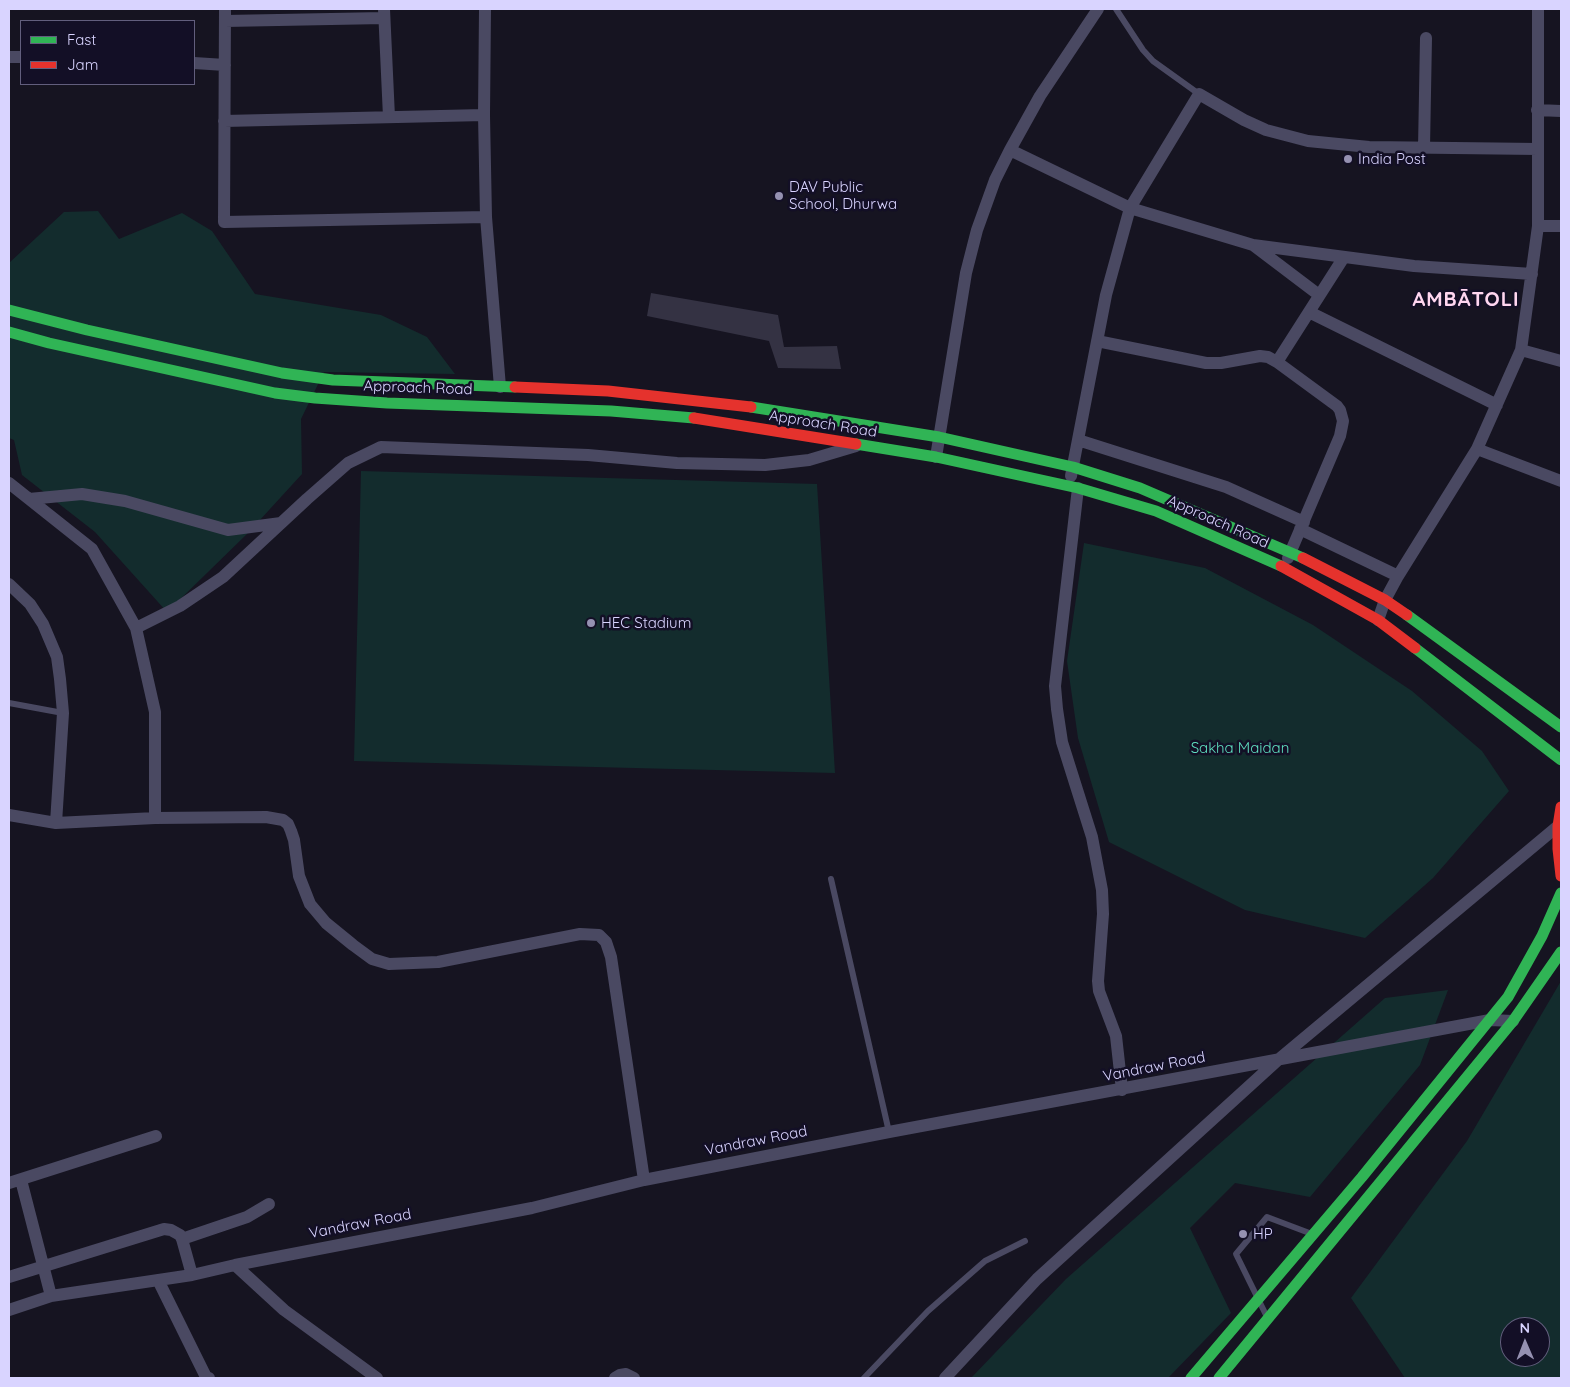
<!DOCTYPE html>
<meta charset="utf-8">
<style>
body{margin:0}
#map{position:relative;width:1570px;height:1387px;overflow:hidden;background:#161421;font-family:Quicksand,sans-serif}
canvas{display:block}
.frame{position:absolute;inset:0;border:10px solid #d9d4ff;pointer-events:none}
.legend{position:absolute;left:20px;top:20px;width:175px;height:65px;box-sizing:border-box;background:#130f26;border:1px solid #625e7d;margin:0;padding:6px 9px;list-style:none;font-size:15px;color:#d9d4ff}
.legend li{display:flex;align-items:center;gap:10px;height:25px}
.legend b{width:25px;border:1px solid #625e7d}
.north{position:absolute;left:1500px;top:1317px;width:50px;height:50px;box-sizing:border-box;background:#130f26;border:1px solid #625e7d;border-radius:50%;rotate:359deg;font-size:14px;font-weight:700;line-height:20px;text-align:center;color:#d9d4ff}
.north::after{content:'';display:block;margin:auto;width:18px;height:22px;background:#9591b1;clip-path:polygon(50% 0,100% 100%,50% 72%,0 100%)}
</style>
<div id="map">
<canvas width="1570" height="1387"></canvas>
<div class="frame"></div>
<ul class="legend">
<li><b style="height:6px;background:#30b455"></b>Fast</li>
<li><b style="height:6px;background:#e5322d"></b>Jam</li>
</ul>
<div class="north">N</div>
</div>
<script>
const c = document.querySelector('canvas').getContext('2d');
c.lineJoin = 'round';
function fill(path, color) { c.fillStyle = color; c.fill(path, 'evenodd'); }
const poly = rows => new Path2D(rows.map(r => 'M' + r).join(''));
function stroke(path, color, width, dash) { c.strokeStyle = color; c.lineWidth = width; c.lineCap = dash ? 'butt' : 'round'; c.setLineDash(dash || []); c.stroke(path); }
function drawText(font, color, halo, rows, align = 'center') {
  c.font = font + ' Quicksand,sans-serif'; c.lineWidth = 5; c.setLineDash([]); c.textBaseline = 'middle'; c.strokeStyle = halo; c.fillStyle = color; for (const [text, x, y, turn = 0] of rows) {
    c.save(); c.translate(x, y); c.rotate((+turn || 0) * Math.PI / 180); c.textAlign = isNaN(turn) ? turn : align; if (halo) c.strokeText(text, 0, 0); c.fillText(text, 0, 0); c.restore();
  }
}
fill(poly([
 [98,211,119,239,182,213,212,231,255,294,381,315,427,337,455,374,324,372,301,419,302,474,248,533,167,612,95,532,22,475,14,440,9,438,9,263,64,212],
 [361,471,817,484,835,773,354,761],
 [1084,543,1205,568,1313,625,1412,691,1482,751,1509,791,1433,878,1365,938,1245,910,1109,842,1078,738,1067,661],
 [1561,981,1561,1378,1405,1378,1351,1298,1467,1141],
 [1510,1327,1540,1327,1540,1357,1510,1357],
 [1448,990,1420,1065,1310,1197,1235,1183,1190,1228,1231,1313,1168,1378,971,1378,1066,1279,1385,998]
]), '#132c2d');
fill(poly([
 [651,293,778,315,784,347,837,346,841,369,778,368,769,341,647,316]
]), '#343243');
stroke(poly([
 [1116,9,1143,50,1153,61,1199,94],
 [9,703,63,713],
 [831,879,889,1132],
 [1267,1317,1236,1254,1267,1217,1312,1234],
 [864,1378,928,1311,985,1261,1025,1241]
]), '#4a4962', 6);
stroke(poly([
 [225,9,224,222,486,217],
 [384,9,389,117],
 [485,9,484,115,486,217,500,387],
 [225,21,384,18],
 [9,57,21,57],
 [194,63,225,65],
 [1537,110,1561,111],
 [224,121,484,115],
 [1424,148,1426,38],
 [1010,150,1130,208,1253,245,1414,266,1532,274],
 [1538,226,1561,226],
 [1253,245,1319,295],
 [1309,312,1497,405],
 [1097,341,1206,363,1221,363,1260,356,1268,357,1277,362,1337,406,1340,410,1343,421,1340,436,1288,558],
 [1521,350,1561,361],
 [1277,362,1344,257],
 [1078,440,1226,487,1304,522],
 [1477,449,1561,481],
 [936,457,966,273,977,230,995,180,1010,150,1040,96,1098,9],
 [1071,476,1106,295,1130,208,1199,94,1244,120,1266,130,1308,141,1369,147,1538,149],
 [9,483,92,549,136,628,155,712,155,818],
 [1078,488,1055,686,1057,709,1062,742,1092,837,1102,890,1103,914,1098,981,1099,991,1116,1036,1122,1090],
 [29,499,82,494,125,501,228,530,281,523],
 [1300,529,1398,576],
 [9,584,30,604,43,624,57,657,60,679,63,713,56,823],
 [1378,620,1385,600,1398,576,1477,449,1521,350,1538,226,1538,9],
 [136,628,180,606,223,577,307,499,348,463,381,447,588,455,677,463,765,465,809,460,856,446],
 [9,815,56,823,155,818,266,817,283,820,288,824,291,831,294,840,299,876,310,904,326,923,353,945,372,959,389,964,438,962,580,934,599,935,606,942,611,957,644,1180],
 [21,1180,51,1296],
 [9,1183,156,1136],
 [182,1239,247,1217,269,1204],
 [235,1265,284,1310,377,1378],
 [9,1277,164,1229,171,1230,180,1235,182,1239,192,1275],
 [158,1280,206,1377,209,1378],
 [9,1310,51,1296,192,1275,235,1265,532,1208,644,1180,889,1132,1490,1020,1513,1021],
 [615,1378,620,1375,626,1374,634,1378],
 [945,1378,1037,1279,1279,1059,1558,826]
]), '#4a4962', 12);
stroke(poly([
 [9,310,87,330,282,373,333,380,515,387],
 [9,332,49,343,275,393,315,398,387,403,611,411,694,418],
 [751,407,939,437,1073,467,1140,488,1303,558],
 [856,444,936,457,1078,488,1156,511,1281,566],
 [1407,615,1561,727],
 [1415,648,1561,760],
 [1191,1378,1362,1177,1508,997,1542,936,1561,893],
 [1219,1378,1513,1021,1561,952]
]), '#30b455', 11);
stroke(poly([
 [515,387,608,391,751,407],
 [694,418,856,444],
 [1303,558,1385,600,1407,615],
 [1281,566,1378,620,1415,648],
 [1561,807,1558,826,1558,849,1561,876]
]), '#e5322d', 11);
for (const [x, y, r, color] of [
 [1348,159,5,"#9591b1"],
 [779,196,5,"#9591b1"],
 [591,623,5,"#9591b1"],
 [1243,1234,5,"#9591b1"]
]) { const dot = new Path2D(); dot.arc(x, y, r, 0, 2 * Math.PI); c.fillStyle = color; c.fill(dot); stroke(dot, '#130f26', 2); }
drawText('15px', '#d9d4ff', '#130f26', [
 ["India Post",1358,159],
 ["DAV Public",789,187],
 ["School, Dhurwa",789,204],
 ["HEC Stadium",601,623],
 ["HP",1253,1234]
], 'left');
drawText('15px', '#d9d4ff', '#130f26', [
 ["Approach Road",418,388,2],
 ["Approach Road",823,424,9],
 ["Approach Road",1218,522,24],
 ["Vandraw Road",1154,1067,-11],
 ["Vandraw Road",756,1141,-11],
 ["Vandraw Road",360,1224,-11]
]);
drawText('15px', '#5fe0c0', '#130f26', [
 ["Sakha Maidan",1240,748]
]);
c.letterSpacing = '1px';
drawText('bold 20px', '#ffd6f0', '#130f26', [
 ["AMBĀTOLI",1466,300]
]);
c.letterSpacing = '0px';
</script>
